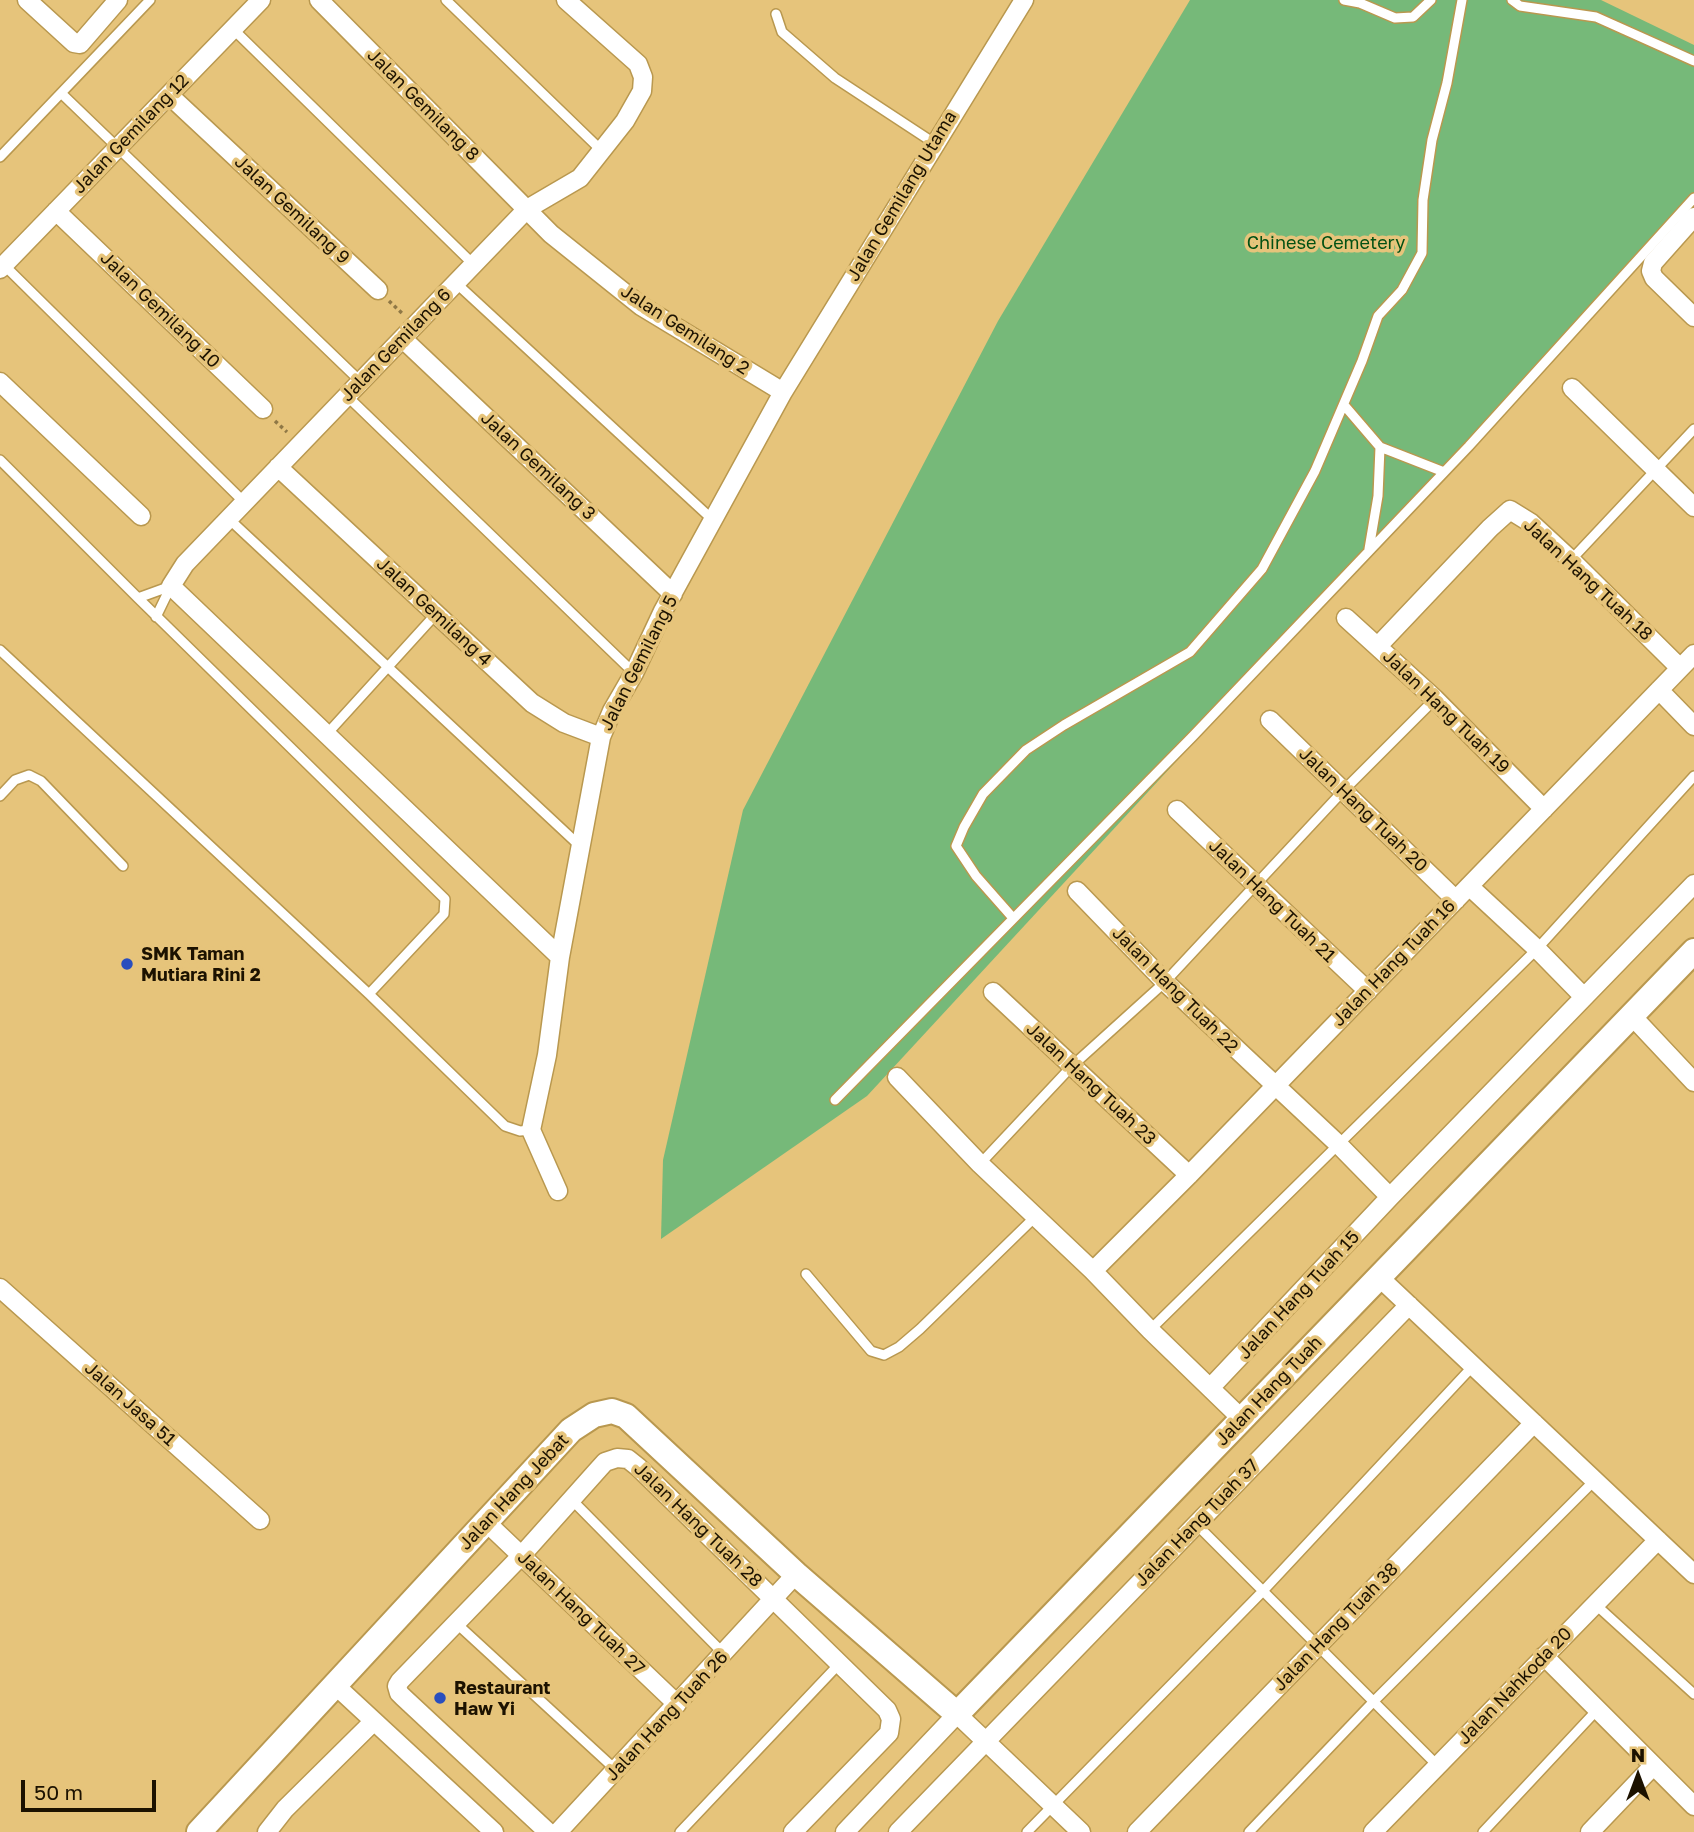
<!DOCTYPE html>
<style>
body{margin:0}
#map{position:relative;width:1694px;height:1832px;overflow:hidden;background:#e6c47b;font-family:"Golos Text",sans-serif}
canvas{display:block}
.north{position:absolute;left:1603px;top:1741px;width:70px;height:70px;-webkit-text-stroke:5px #e6c47b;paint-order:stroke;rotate:0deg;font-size:19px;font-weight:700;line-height:28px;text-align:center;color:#1c1200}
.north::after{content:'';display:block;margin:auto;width:24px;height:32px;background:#1c1200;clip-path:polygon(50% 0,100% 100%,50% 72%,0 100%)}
.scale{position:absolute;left:21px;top:1780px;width:135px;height:32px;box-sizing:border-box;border:4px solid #1c1200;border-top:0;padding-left:9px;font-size:21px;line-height:24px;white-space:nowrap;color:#1c1200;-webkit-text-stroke:5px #e6c47b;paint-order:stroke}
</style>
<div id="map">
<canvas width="1694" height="1832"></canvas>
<div class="north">N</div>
<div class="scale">50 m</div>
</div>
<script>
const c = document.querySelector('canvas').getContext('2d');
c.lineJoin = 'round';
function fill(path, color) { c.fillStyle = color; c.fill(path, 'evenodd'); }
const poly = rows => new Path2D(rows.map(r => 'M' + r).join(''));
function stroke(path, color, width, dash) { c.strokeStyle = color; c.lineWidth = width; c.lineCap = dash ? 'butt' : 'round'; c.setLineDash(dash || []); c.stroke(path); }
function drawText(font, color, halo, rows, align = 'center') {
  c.font = font + ' "Golos Text",sans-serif'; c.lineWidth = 7; c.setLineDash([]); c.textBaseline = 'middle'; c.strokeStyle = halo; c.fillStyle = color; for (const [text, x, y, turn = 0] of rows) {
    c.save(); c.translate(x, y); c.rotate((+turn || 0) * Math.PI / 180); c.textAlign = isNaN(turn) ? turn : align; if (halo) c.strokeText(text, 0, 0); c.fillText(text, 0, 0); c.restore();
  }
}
fill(poly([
 [1190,0,1601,0,1694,45,1694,201,867,1096,661,1239,663,1160,743,810,998,321]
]), '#76b979');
const lane = poly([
 [446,0,602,151],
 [1344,0,1360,3,1395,18,1413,17,1431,0],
 [1512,0,1520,6,1596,17,1694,61],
 [776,14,782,32,835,78,934,143],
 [233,29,474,265],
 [61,93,361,382],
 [0,157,150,0],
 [4,265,245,503],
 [456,283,714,521],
 [347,396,634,673],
 [1344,405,1380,447,1444,472],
 [0,460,138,598,445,899,444,914,369,994],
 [229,519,581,847],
 [1369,549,1378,496,1380,447],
 [1571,560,1694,429],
 [138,598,171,586,156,617],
 [0,650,369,994,505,1126,520,1131,531,1130],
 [326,735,436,614],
 [0,796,15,780,29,775,41,781,123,866],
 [1013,918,976,876,956,846,964,827,983,794,1026,750,1064,725,1190,652,1262,569,1315,471,1362,361,1378,316,1402,290,1422,253,1423,200,1432,140,1447,83,1462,0],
 [835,1100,1193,736,1469,446,1694,198],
 [980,1164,1072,1066,1165,982,1343,791,1435,699],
 [806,1274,871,1351,884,1355,899,1347,920,1329,1035,1217],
 [1150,1330,1537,949,1694,776],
 [571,1499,724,1654],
 [1196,1524,1437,1765],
 [1595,1604,1694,1694],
 [456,1623,616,1770],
 [680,1832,840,1663],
 [1027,1832,1263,1591,1473,1366],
 [1249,1832,1374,1701,1595,1480],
 [1483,1832,1597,1710]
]);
const street = poly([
 [27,0,74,43,80,44,118,0],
 [319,0,551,234,641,306,783,392],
 [169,95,378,290],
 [56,211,263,409],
 [1694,217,1653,263,1651,271,1654,278,1694,317],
 [0,269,261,0],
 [403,339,673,594],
 [0,382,141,516],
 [1572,388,1694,507],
 [278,467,532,703,564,723,601,737],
 [1346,618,1435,699,1544,809],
 [1378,646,1490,528,1510,510,1531,523,1571,560,1680,668],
 [1659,690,1694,726],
 [1270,720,1456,900],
 [1177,810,1368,991],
 [1469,886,1537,949,1584,997],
 [1077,891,1165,982,1338,1144,1390,1197],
 [560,957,171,586,185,564,527,209,580,178,625,121,642,91,643,77,638,64,566,0],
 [993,992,1189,1175],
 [1632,1016,1694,1082],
 [897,1077,980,1164,1093,1271,1150,1330,1242,1419],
 [558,1191,531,1130,547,1055,560,957,601,737,612,711,634,673,663,611,783,392,1024,0],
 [1093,1271,1189,1175,1694,654],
 [1380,1278,1694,1574],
 [0,1288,260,1520],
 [1211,1387,1390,1197,1694,884],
 [486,1522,677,1704],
 [1544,1656,1694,1806],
 [335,1685,494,1832],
 [267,1832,285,1809,374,1721],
 [548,1832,403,1697,399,1693,397,1686,400,1681,521,1556,596,1472,605,1462,617,1458,628,1459,638,1467,887,1710,891,1719,889,1733,793,1832],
 [558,1832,796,1574],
 [845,1832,957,1714,1081,1832],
 [898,1832,1409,1305],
 [1137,1832,1534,1423],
 [1373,1832,1658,1540],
 [1590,1832,1653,1766]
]);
const secondary = poly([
 [199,1832,571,1430,594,1415,612,1411,626,1416,796,1574,957,1714,1694,951]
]);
stroke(lane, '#b9984f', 12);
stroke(street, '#b9984f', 21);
stroke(secondary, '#b9984f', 28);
stroke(poly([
 [389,301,404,315],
 [275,421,287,432]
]), '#8f7846', 3.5, [3.5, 3.5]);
stroke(lane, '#fff', 9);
stroke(street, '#fff', 18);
stroke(secondary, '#fff', 24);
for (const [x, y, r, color] of [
 [127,964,7,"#294ebe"],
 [440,1698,7,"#294ebe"]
]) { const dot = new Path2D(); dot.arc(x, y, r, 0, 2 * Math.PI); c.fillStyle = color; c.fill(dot); stroke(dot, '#e6c47b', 2.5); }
drawText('18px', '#1c1200', '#e6c47b', [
 ["Jalan Gemilang 8",423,105,45],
 ["Jalan Gemilang 12",131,134,-46],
 ["Jalan Gemilang Utama",902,196,-59],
 ["Jalan Gemilang 9",292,210,43],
 ["Jalan Gemilang 10",160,310,44],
 ["Jalan Gemilang 2",685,330,33],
 ["Jalan Gemilang 6",396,345,-46],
 ["Jalan Gemilang 3",538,466,43],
 ["Jalan Hang Tuah 18",1588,580,43],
 ["Jalan Gemilang 4",434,612,43],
 ["Jalan Gemilang 5",639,663,-63],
 ["Jalan Hang Tuah 19",1446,712,44],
 ["Jalan Hang Tuah 20",1363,810,44],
 ["Jalan Hang Tuah 21",1272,901,44],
 ["Jalan Hang Tuah 16",1394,963,-46],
 ["Jalan Hang Tuah 22",1175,990,45],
 ["Jalan Hang Tuah 23",1091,1084,43],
 ["Jalan Hang Tuah 15",1299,1295,-47],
 ["Jalan Hang Tuah",1269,1391,-46],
 ["Jalan Jasa 51",130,1404,42],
 ["Jalan Hang Jebat",514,1492,-47],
 ["Jalan Hang Tuah 37",1197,1523,-46],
 ["Jalan Hang Tuah 28",698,1525,44],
 ["Jalan Hang Tuah 27",581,1613,44],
 ["Jalan Hang Tuah 38",1336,1627,-46],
 ["Jalan Nahkoda 20",1515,1686,-46],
 ["Jalan Hang Tuah 26",667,1716,-47]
]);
drawText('18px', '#025114', '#e6c47b', [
 ["Chinese Cemetery",1326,243]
]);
drawText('bold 18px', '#1c1200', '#e6c47b', [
 ["SMK Taman",141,954],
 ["Mutiara Rini 2",141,975],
 ["Restaurant",454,1688],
 ["Haw Yi",454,1709]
], 'left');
</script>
